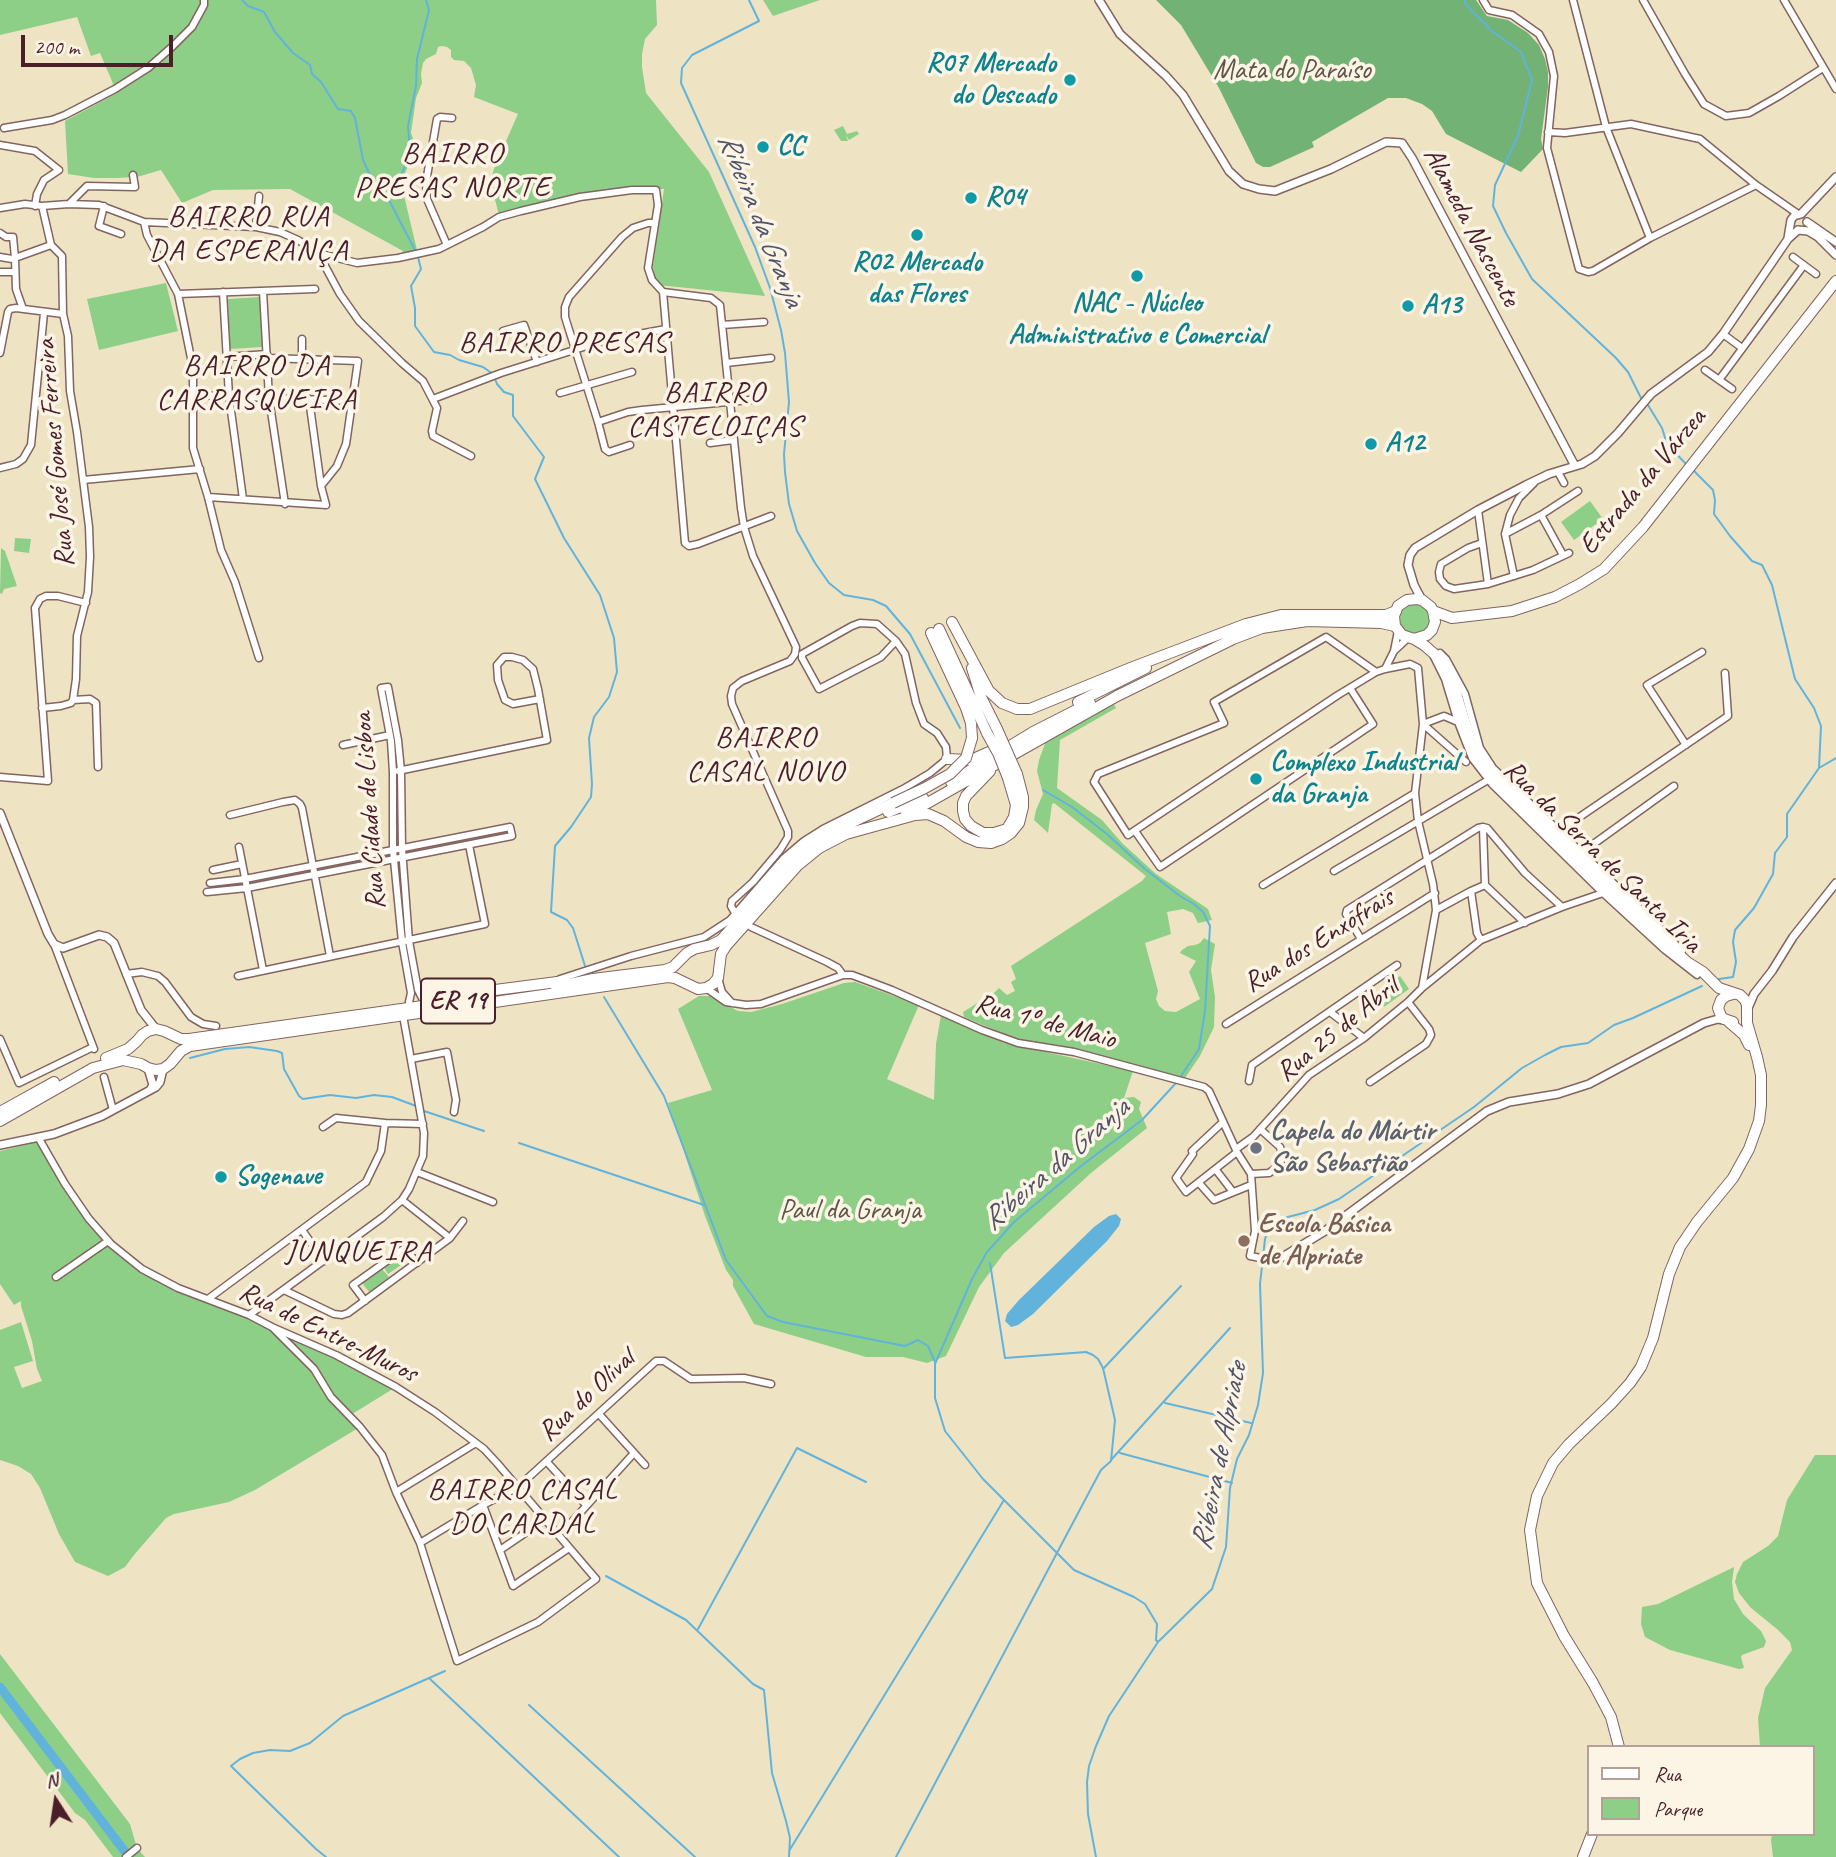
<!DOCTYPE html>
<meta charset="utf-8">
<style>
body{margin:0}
#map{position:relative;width:1836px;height:1857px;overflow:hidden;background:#eee4c4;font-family:Caveat,sans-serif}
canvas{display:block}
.legend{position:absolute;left:1587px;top:1745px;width:228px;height:91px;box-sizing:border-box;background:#fcf5e5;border:2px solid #b59f9b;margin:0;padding:9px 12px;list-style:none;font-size:21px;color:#4a1f2b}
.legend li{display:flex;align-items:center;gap:14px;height:35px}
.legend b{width:35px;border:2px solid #b59f9b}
.north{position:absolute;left:21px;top:1766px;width:70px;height:70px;-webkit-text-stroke:5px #fcf5e5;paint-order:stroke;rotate:348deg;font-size:19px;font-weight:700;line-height:28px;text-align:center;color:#4a1f2b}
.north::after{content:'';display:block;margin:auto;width:24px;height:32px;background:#4a1f2b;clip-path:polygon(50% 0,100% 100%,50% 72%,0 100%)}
.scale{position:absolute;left:21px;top:35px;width:152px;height:32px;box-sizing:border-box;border:4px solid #4a1f2b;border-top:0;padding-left:9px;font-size:21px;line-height:24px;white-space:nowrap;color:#4a1f2b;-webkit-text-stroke:5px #fcf5e5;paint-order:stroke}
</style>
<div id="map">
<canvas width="1836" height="1857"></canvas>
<ul class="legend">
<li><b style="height:9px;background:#fff"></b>Rua</li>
<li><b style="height:19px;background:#8dcf87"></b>Parque</li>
</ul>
<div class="north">N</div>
<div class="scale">200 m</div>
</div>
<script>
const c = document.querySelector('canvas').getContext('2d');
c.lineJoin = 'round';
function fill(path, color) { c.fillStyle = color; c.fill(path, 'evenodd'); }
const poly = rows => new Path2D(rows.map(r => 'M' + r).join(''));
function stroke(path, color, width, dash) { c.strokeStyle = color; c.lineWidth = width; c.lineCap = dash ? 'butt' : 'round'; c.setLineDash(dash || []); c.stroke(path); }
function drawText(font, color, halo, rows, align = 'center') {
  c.font = font + ' Caveat,sans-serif'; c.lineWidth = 7; c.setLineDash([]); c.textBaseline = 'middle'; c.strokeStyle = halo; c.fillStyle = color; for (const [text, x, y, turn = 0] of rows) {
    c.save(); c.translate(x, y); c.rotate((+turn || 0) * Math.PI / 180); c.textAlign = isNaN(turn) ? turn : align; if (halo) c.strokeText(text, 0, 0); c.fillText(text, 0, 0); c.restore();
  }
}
fill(poly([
 [0,0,656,0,657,25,645,39,642,54,642,67,646,93,709,172,765,296,658,285,654,277,653,266,664,189,630,189,499,215,493,192,492,175,495,166,518,114,474,97,476,85,471,68,464,61,454,60,451,57,451,50,447,47,442,46,438,47,436,54,426,59,423,63,421,74,422,83,416,98,411,133,416,147,401,183,417,250,402,253,403,251,290,189,213,190,182,203,161,170,137,177,116,178,94,178,68,174,65,121,117,93,100,53,91,56,77,17,0,35],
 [763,0,820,0,773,16],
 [843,126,847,134,857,131,859,134,849,140,846,135,848,141,841,141,834,130],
 [166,283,178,331,99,350,87,299],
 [260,297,263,347,230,349,228,299],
 [1590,501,1603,519,1574,540,1561,522],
 [15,538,31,539,29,553,14,551],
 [1,548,5,551,17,586,4,589,2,594,0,593],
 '1400 619a15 15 0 1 1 30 0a15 15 0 1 1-30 0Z',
 [1114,704,1116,708,1060,740,1057,788,1102,820,1122,843,1156,874,1208,909,1212,920,1198,923,1193,913,1183,909,1167,912,1171,934,1145,943,1158,991,1156,999,1159,1006,1165,1011,1176,1012,1200,999,1189,972,1196,961,1180,953,1182,950,1188,946,1195,945,1200,943,1204,938,1215,944,1211,970,1215,997,1214,1027,1200,1056,1185,1078,1074,1049,1052,1044,1018,1040,964,1017,963,1012,994,993,999,988,1007,995,1015,991,1011,982,1016,979,1011,966,1142,881,1146,876,1054,803,1052,804,1048,833,1034,820,1036,810,1043,794,1037,771,1039,760,1046,741],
 [1400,976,1409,989,1384,1007,1375,994],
 [855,982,919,1005,887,1079,934,1100,936,1044,941,1015,1004,1043,1133,1071,1124,1098,1134,1097,1141,1102,1139,1109,1147,1128,1091,1173,1004,1253,979,1287,946,1356,927,1363,903,1357,866,1357,754,1324,733,1286,733,1280,726,1270,705,1216,668,1103,712,1090,678,1009,699,996,710,996,738,1011,751,1012,782,1004,844,983],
 [37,1142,64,1189,88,1224,143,1269,178,1288,262,1321,396,1387,349,1416,360,1427,255,1490,229,1502,174,1514,166,1518,134,1555,125,1567,108,1576,75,1562,59,1534,40,1488,31,1474,18,1466,0,1460,0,1330,21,1322,33,1361,14,1367,22,1388,42,1381,37,1369,32,1341,21,1306,21,1301,14,1305,0,1284,0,1151],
 [405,1251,410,1259,388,1274,383,1266],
 [382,1269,389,1277,370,1293,362,1283],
 [1815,1455,1836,1455,1836,1857,1773,1857,1771,1840,1772,1834,1813,1834,1813,1747,1760,1747,1758,1718,1765,1688,1792,1650,1790,1642,1778,1630,1750,1607,1739,1593,1735,1582,1737,1574,1743,1562,1768,1546,1778,1536,1787,1500],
 [1734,1567,1732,1582,1734,1599,1743,1614,1761,1631,1766,1641,1764,1647,1742,1655,1741,1657,1744,1668,1739,1669,1670,1650,1645,1637,1641,1624,1642,1607,1658,1604],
 [0,1654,130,1824,137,1848,145,1857,113,1857,85,1820,75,1813,0,1713]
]), '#8dcf87');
fill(poly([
 [1156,0,1476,0,1487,16,1508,20,1528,33,1539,45,1545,59,1548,72,1548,87,1541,139,1543,149,1521,172,1446,134,1432,111,1422,104,1406,98,1388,98,1312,142,1314,147,1270,167,1263,167,1256,163,1219,88,1181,25]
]), '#72b274');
fill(poly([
 [1116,1214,1121,1219,1119,1226,1107,1241,1033,1314,1018,1325,1011,1327,1005,1321,1007,1314,1019,1300,1094,1227,1109,1216]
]), '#62b3dc');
stroke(poly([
 [242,0,248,6,264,12,275,32,293,53,310,65,312,74,321,82,338,109,351,111,355,118,363,160,377,190,389,200,416,252],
 [749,0,759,21,692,55,682,68,681,83,755,247,770,288,781,330,785,353,789,402,784,454,785,472,789,504,797,531,815,563,829,583,844,595,873,600,886,606,910,634,960,728],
 [1465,0,1466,5,1493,32,1521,52,1532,80,1518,136,1495,185,1493,206,1506,233,1532,279,1616,358,1628,372,1642,400],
 [390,198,399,181,408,158,410,150,408,126,416,86,417,59,429,10,426,0],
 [418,257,421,269,411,286,415,308,415,326,434,352,450,355,459,360,483,367,493,374],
 [495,379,497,384,504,392,513,395,513,416,544,457,535,479,564,538,600,595,614,638,617,672,609,697,594,717,589,738,592,784,591,797,571,827,555,846,551,912,567,920,573,928,586,969],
 [1648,405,1662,428,1667,444,1686,464],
 [1694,471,1713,490,1715,500,1714,514,1730,536,1752,561,1762,565,1772,585,1795,679,1814,708,1821,726,1819,768],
 [1043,790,1072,807,1107,834,1145,869,1180,896,1194,904,1203,912,1210,926,1205,1011,1199,1049,1179,1079],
 [1719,979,1733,977,1736,962,1733,942,1735,930,1754,908,1773,874,1775,853,1787,837,1787,814,1819,768,1836,758],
 [604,997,664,1096,726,1260,767,1316,783,1322,905,1346,918,1340,928,1346,935,1362],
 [190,1058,225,1049,249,1047,277,1051,282,1053,284,1069,299,1096,303,1099,330,1095,356,1098,374,1095,392,1097,416,1106],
 [424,1111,484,1131],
 [519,1143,704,1205],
 [1103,1369,1181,1286],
 [1165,1403,1251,1423],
 [1120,1453,1232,1483],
 [1111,1460,1230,1328],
 [606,1576,686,1620,753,1684,764,1690,772,1773,786,1821,790,1838,789,1857],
 [698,1629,797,1448,866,1482],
 [1158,1642,1156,1640,1157,1624,1145,1604,1134,1597,1074,1570,983,1479,945,1431,935,1398,935,1364,972,1279,987,1252,1014,1222,1081,1166,1142,1120,1176,1083],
 [430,1679,619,1857],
 [529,1705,695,1857],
 [789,1851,1004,1500],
 [326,1857,316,1849,231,1766,240,1759,253,1753,270,1750,290,1751,310,1743,343,1716,445,1671],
 [896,1857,1094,1483,1101,1470,1111,1461,1115,1420,1103,1368,1098,1359,1093,1355,1086,1352,1005,1358,990,1263],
 [1096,1857,1088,1814,1087,1782,1089,1766,1096,1746,1109,1716,1158,1642,1212,1589,1226,1547,1230,1488,1237,1459,1249,1435,1258,1405,1263,1373,1260,1284,1265,1239,1269,1228,1284,1218,1315,1210,1339,1199,1474,1107,1522,1068,1545,1055,1561,1047,1588,1043,1614,1025,1633,1018,1702,986]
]), '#62b3dc', 2);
stroke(poly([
 [0,1687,129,1857]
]), '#62b3dc', 9);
const minor = poly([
 [1483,0,1489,10,1512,15,1539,34,1549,52,1554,76,1547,148,1579,269,1588,272,1593,271,1650,238,1756,185],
 [1573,0,1606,127,1650,238],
 [1643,0,1685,74,1704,104,1726,116,1749,113,1779,96,1823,68],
 [1784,0,1836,89],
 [4,128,52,120,65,115,115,89,148,68,173,46,192,27,204,5,204,0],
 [1548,132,1565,133,1631,124,1700,139,1756,185,1798,214],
 [0,145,35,151,59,170,44,180,37,194,35,206],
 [69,204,87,186,135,187,133,175],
 [42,206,51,245,62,256,63,314,68,336,70,391,77,432,89,527,90,557,88,592,77,636,76,679,73,700,71,703,61,706,42,708],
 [104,206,99,226,121,234],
 [0,208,25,204,42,206,69,204,99,205,144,222,256,227,280,232,298,240,318,253,357,263,398,258,439,249,483,227,499,217,521,211,580,197,632,190,656,190,658,205,648,268,652,280,663,292,685,543,689,546,698,544,771,516],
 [144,222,147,235,178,294,193,368,193,448,208,497,221,550,235,582,259,658],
 [256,227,259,196],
 [0,233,6,237,13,237,15,258,12,259,0,257],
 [447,245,427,199,426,182,437,119,440,117,452,118],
 [318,253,340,294,359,321,402,363,423,381,437,408,432,431,433,436,471,456],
 [1793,257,1816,274],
 [0,272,15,272],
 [263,291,269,398,285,504],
 [223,292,229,396,243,499],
 [663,292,711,298,720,305,741,508,744,527,753,556,796,647,795,654,790,661,742,681,733,688,731,696,732,704,788,831,788,837,780,850,753,882,732,901,731,906,735,913],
 [178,294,315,289],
 [23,309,16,289,15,258,51,245],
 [722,325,764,322],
 [503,331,524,325,537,362],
 [1723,334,1742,348],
 [0,353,8,312,10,309,16,308,63,314],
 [227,357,267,354],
 [267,358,358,361,346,444,337,466,321,486],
 [302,358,302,339],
 [726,363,771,358],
 [1705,370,1732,389],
 [1719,380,1804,265],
 [560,393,632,372],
 [193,395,352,401],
 [433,399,501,373,606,340,666,329],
 [598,422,628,412,642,410,760,399],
 [710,443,733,440],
 [630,445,609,452,605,449,598,422,565,317,565,307,569,297,622,237,633,228,648,223,654,223],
 [0,468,16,464,23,459,31,445,44,313],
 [1558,472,1564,483],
 [83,480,200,469],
 [208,497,326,505,321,486,309,399],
 [1478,510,1488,584],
 [1541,515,1563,555],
 [1505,534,1541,515,1578,491],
 [1482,543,1468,548,1441,564,1439,572,1440,579,1446,586,1454,589,1488,584,1533,570,1569,553],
 [1514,576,1505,534,1510,515,1519,498,1534,483],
 [1394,651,1398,631],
 [1440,653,1446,659,1465,694,1480,748,1493,768,1657,925,1682,951],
 [1434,657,1445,679,1458,722,1472,758,1492,784,1603,893,1665,950,1697,975],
 [1385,669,1394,651,1408,638],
 [73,700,90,699,96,703,98,767],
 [1423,724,1466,762],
 [1423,724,1444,716,1458,722],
 [343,745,390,735],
 [1686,745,1647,685,1702,652],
 [398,771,547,740,538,689,533,669,523,660,512,657,504,657,497,665,498,680,505,700,513,704,540,699],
 [0,777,48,781,35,608,40,599,46,596,58,596,86,603],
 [230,815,283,802,295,800,300,804,302,808,330,956],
 [1483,827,1487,828,1525,873,1562,907],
 [1483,827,1485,885],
 [1135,831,1160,867,1373,724,1350,688],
 [1559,831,1728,716,1725,673],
 [239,847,263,970],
 [1581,853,1674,786],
 [213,870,242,864],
 [1334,871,1488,780],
 [1263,885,1415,793],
 [207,892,247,888,512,836,510,827,245,879,210,883],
 [1436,910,1471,891],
 [751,927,827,962,838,968,843,975],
 [1361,939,1346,914,1347,910,1478,828,1483,827],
 [1481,940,1477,933,1471,891,1485,885,1525,923],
 [54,944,94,1049],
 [126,974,142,972,158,976,165,982,191,1017,203,1024,216,1026],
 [238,976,485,924,469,845],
 [718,978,722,992,732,1003],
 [560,979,631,956,704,937,730,920,784,858,804,841,823,829,903,789,930,773,947,759,946,747,937,733,924,724,916,703,905,654,896,641,877,624,860,623,852,626,802,654,802,658,819,689,881,657,896,641],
 [706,988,726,1002,746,1005,761,1004,843,975,852,975,892,990,982,1030,1018,1043,1074,1052,1204,1087,1209,1091,1237,1152,1251,1174],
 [1422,988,1481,940,1562,907,1603,893],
 [409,1002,411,993,402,942,393,850,393,772,391,741,381,688,388,687,398,740,401,771,402,849,409,941,418,990,423,1000],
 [1330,1012,1364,1038],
 [1226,1024,1435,893],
 [0,1039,19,1083,93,1047],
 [411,1059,447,1052,456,1100,454,1112],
 [104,1077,113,1110],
 [1249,1081,1252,1065,1397,965],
 [1370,1082,1426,1044,1431,1035,1429,1029,1408,1002],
 [1223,1122,1192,1151,1193,1154,1176,1178,1186,1192,1237,1152],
 [323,1127,336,1118,385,1123,423,1124],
 [38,1137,65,1184,89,1219,111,1244,142,1269,178,1288,249,1315,272,1327,336,1355,396,1387,435,1412,484,1449,497,1463,596,1579,538,1622,457,1661,420,1543,396,1492,382,1455,360,1427,331,1397,314,1369,272,1327],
 [1236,1149,1253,1137,1309,1075,1364,1038,1408,1002,1422,988,1436,910,1433,884,1418,821,1415,793,1423,724,1418,668,1410,664,1385,669,1376,672,1338,695,1128,835,1094,782,1098,774,1224,723,1214,702,1326,637,1376,672],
 [1216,1170,1233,1192],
 [417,1172,493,1202],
 [1251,1174,1255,1231,1250,1256,1276,1261],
 [1251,1174,1269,1173,1280,1165,1282,1155,1280,1147,1260,1129],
 [1199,1183,1214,1200,1251,1185],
 [402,1200,450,1238],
 [302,1230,324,1261],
 [56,1277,108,1241],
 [284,1290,334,1314,342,1315,348,1313,450,1238,463,1221],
 [208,1299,366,1182,381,1151,385,1123],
 [365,1301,353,1285,405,1248,417,1263],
 [249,1315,383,1217,402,1200,409,1189,423,1156,424,1133,404,1021],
 [599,1414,645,1465],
 [547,1462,586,1505],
 [396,1492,476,1443],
 [483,1505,513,1586,569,1548],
 [558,1534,570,1524,634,1453],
 [420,1543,483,1505,518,1487,656,1361,664,1361,691,1379,744,1378,771,1384],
 [500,1550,546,1519],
 [126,1857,137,1848]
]);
const tertiary = poly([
 [1099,0,1120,34,1166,76,1183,95,1229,171,1243,184,1259,189,1275,191,1331,169,1386,142,1402,143,1412,158,1575,466],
 [1807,222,1836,242],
 [1798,230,1808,231,1818,237,1836,255],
 [1788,238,1791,220,1794,216,1801,214,1836,177],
 [1422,600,1414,585,1408,565,1410,555,1415,548,1478,510,1526,485,1549,474,1582,464,1595,456,1618,433,1651,394,1708,352,1723,334,1788,239,1798,230],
 [0,813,48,934,54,944,63,948,99,935,107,937,114,943,141,1010,156,1029],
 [1748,1008,1754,994,1772,971,1793,937,1836,883],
 [148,1068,153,1085,150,1090],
 [0,1145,54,1134,102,1116,156,1087,160,1082,163,1069],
 [1276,1261,1325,1231,1487,1111,1509,1102,1558,1094,1589,1084,1704,1023,1718,1019,1724,1020]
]);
const primary = poly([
 [1433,611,1452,618,1512,611,1555,597,1580,584,1604,569,1643,527,1836,281],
 [1414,639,1427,635,1432,630,1435,622,1433,611,1431,607,1422,600,1417,599,1407,600,1398,606,1394,616,1395,626,1402,635,1414,639,1424,645,1439,658,1448,672,1453,683,1472,747,1483,766,1623,903,1687,962,1703,972,1719,988,1740,995,1745,1000,1747,1005,1747,1023,1757,1057,1761,1075,1761,1105,1759,1121,1749,1149,1733,1178,1697,1222,1680,1247,1669,1274,1653,1338,1641,1367,1630,1383,1611,1404,1569,1444,1553,1463,1537,1496,1530,1530,1537,1583,1564,1636,1593,1683,1611,1717,1619,1747],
 [1733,994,1726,996,1721,1000,1718,1008,1721,1016,1724,1019,1733,1022],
 [1729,1022,1744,1035,1749,1045],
 [1583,1857,1592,1834]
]);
const trunk = poly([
 [952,622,989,691,1002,703,1017,709,1030,709,1133,667,1246,624,1281,615,1386,615,1396,611],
 [939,629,987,733],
 [931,633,966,708,971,723,972,738],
 [972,668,981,697,997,729],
 [1078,702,1146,668],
 [947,759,971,760,989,752],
 [990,771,966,796,963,803,963,811,965,819,971,826,983,833,994,833,1007,829,1014,817,1016,805,1008,778],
 [951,782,1033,732,1090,703],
 [888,812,923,798],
 [906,812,924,805,1117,696,1233,639,1262,628,1307,621,1381,623,1395,626],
 [556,987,593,979,665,970,673,967,687,953,694,949,711,945,721,940,793,859,814,842,829,833,893,803],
 [441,997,565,981],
 [106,1058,128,1049,137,1041,142,1035,148,1031,156,1029,164,1031,181,1039,189,1039,451,1002],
 [0,1112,54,1082],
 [0,1121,93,1068,123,1060,141,1064,148,1068,156,1070,163,1069,170,1064,181,1051,190,1046,668,977,675,978,698,989,706,988,713,984,718,978,721,954,726,946,798,865,819,848,846,834,915,815,928,814,944,821,966,837,978,842,991,843,1002,839,1011,833,1019,823,1023,807,1023,797,1017,774]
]);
stroke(minor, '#836461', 9);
stroke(tertiary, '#836461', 10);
stroke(primary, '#836461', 12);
stroke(trunk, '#836461', 12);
stroke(minor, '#fff', 6);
stroke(tertiary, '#fff', 7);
stroke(primary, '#fff', 10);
stroke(trunk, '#fff', 10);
const trunkBridge = poly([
 [997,729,1017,774],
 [987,733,998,753,1008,778],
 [893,803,925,788,950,774,966,758,972,738]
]);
stroke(trunkBridge, '#836461', 12, []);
stroke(trunkBridge, '#fff', 10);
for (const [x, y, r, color] of [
 [1070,80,7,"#0f9aa8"],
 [763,147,7,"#0f9aa8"],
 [971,198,7,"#0f9aa8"],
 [917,235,7,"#0f9aa8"],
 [1137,276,7,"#0f9aa8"],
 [1408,306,7,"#0f9aa8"],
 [1371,444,7,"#0f9aa8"],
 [1256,779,7,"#0f9aa8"],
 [1256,1148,7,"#6b7280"],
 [221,1177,7,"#0f9aa8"],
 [1244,1241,7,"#8d6e63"]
]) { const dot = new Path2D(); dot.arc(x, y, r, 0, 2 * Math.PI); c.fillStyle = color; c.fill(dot); stroke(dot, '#fcf5e5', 2.5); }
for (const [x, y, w] of [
 [458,1001,74]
]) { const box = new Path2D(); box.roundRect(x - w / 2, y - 22.5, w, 45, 5); c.fillStyle = '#fcf5e5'; c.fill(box); stroke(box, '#4a1f2b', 2); }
drawText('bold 26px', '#4a1f2b', null, [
 ["ER 19",458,1001]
]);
drawText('bold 28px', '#0d838f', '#fcf5e5', [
 ["R07 Mercado",1056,64,"right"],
 ["do Oescado",1056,96,"right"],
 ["CC",777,147],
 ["R04",985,198],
 ["R02 Mercado",917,263,"center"],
 ["das Flores",917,295,"center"],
 ["NAC - Núcleo",1137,304,"center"],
 ["Administrativo e Comercial",1137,336,"center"],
 ["A13",1422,306],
 ["A12",1385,444],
 ["Complexo Industrial",1270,763],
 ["da Granja",1270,795],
 ["Sogenave",235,1177]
], 'left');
drawText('28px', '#5e5447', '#fcf5e5', [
 ["Mata do Paraíso",1292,71],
 ["Paul da Granja",850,1211]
]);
drawText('28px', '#4a1f2b', '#fcf5e5', [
 ["Alameda Nascente",1471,227,62],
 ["Rua José Gomes Ferreira",56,453,-95],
 ["Estrada da Várzea",1643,482,-50],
 ["Rua Cidade de Lisboa",370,811,-94],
 ["Rua da Serra de Santa Iria",1602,857,44],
 ["Rua dos Enxofrais",1319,941,-32],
 ["Rua 1º de Maio",1045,1022,15],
 ["Rua 25 de Abril",1338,1030,-39],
 ["Rua de Entre-Muros",328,1333,26],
 ["Rua do Olival",587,1396,-43]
]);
drawText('bold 28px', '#5b616d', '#fcf5e5', [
 ["Capela do Mártir",1270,1132],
 ["São Sebastião",1270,1164]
], 'left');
drawText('bold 28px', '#785e54', '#fcf5e5', [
 ["Escola Básica",1258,1225],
 ["de Alpriate",1258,1257]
], 'left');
c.letterSpacing = '2px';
drawText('30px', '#4a1f2b', '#fcf5e5', [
 ["BAIRRO",453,154],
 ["PRESAS NORTE",453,188],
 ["BAIRRO RUA",249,217],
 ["DA ESPERANÇA",249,251],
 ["BAIRRO PRESAS",564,343],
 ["BAIRRO DA",257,366],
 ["CARRASQUEIRA",257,400],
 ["BAIRRO",715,393],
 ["CASTELOIÇAS",715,427],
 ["BAIRRO",766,738],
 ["CASAL NOVO",766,772],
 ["JUNQUEIRA",359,1252],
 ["BAIRRO CASAL",523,1490],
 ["DO CARDAL",523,1524]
]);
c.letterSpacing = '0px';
drawText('italic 30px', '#525369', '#fcf5e5', [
 ["Ribeira da Granja",760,220,68],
 ["Ribeira da Granja",1056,1165,-41],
 ["Ribeira de Alpriate",1220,1457,-79]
]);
</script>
